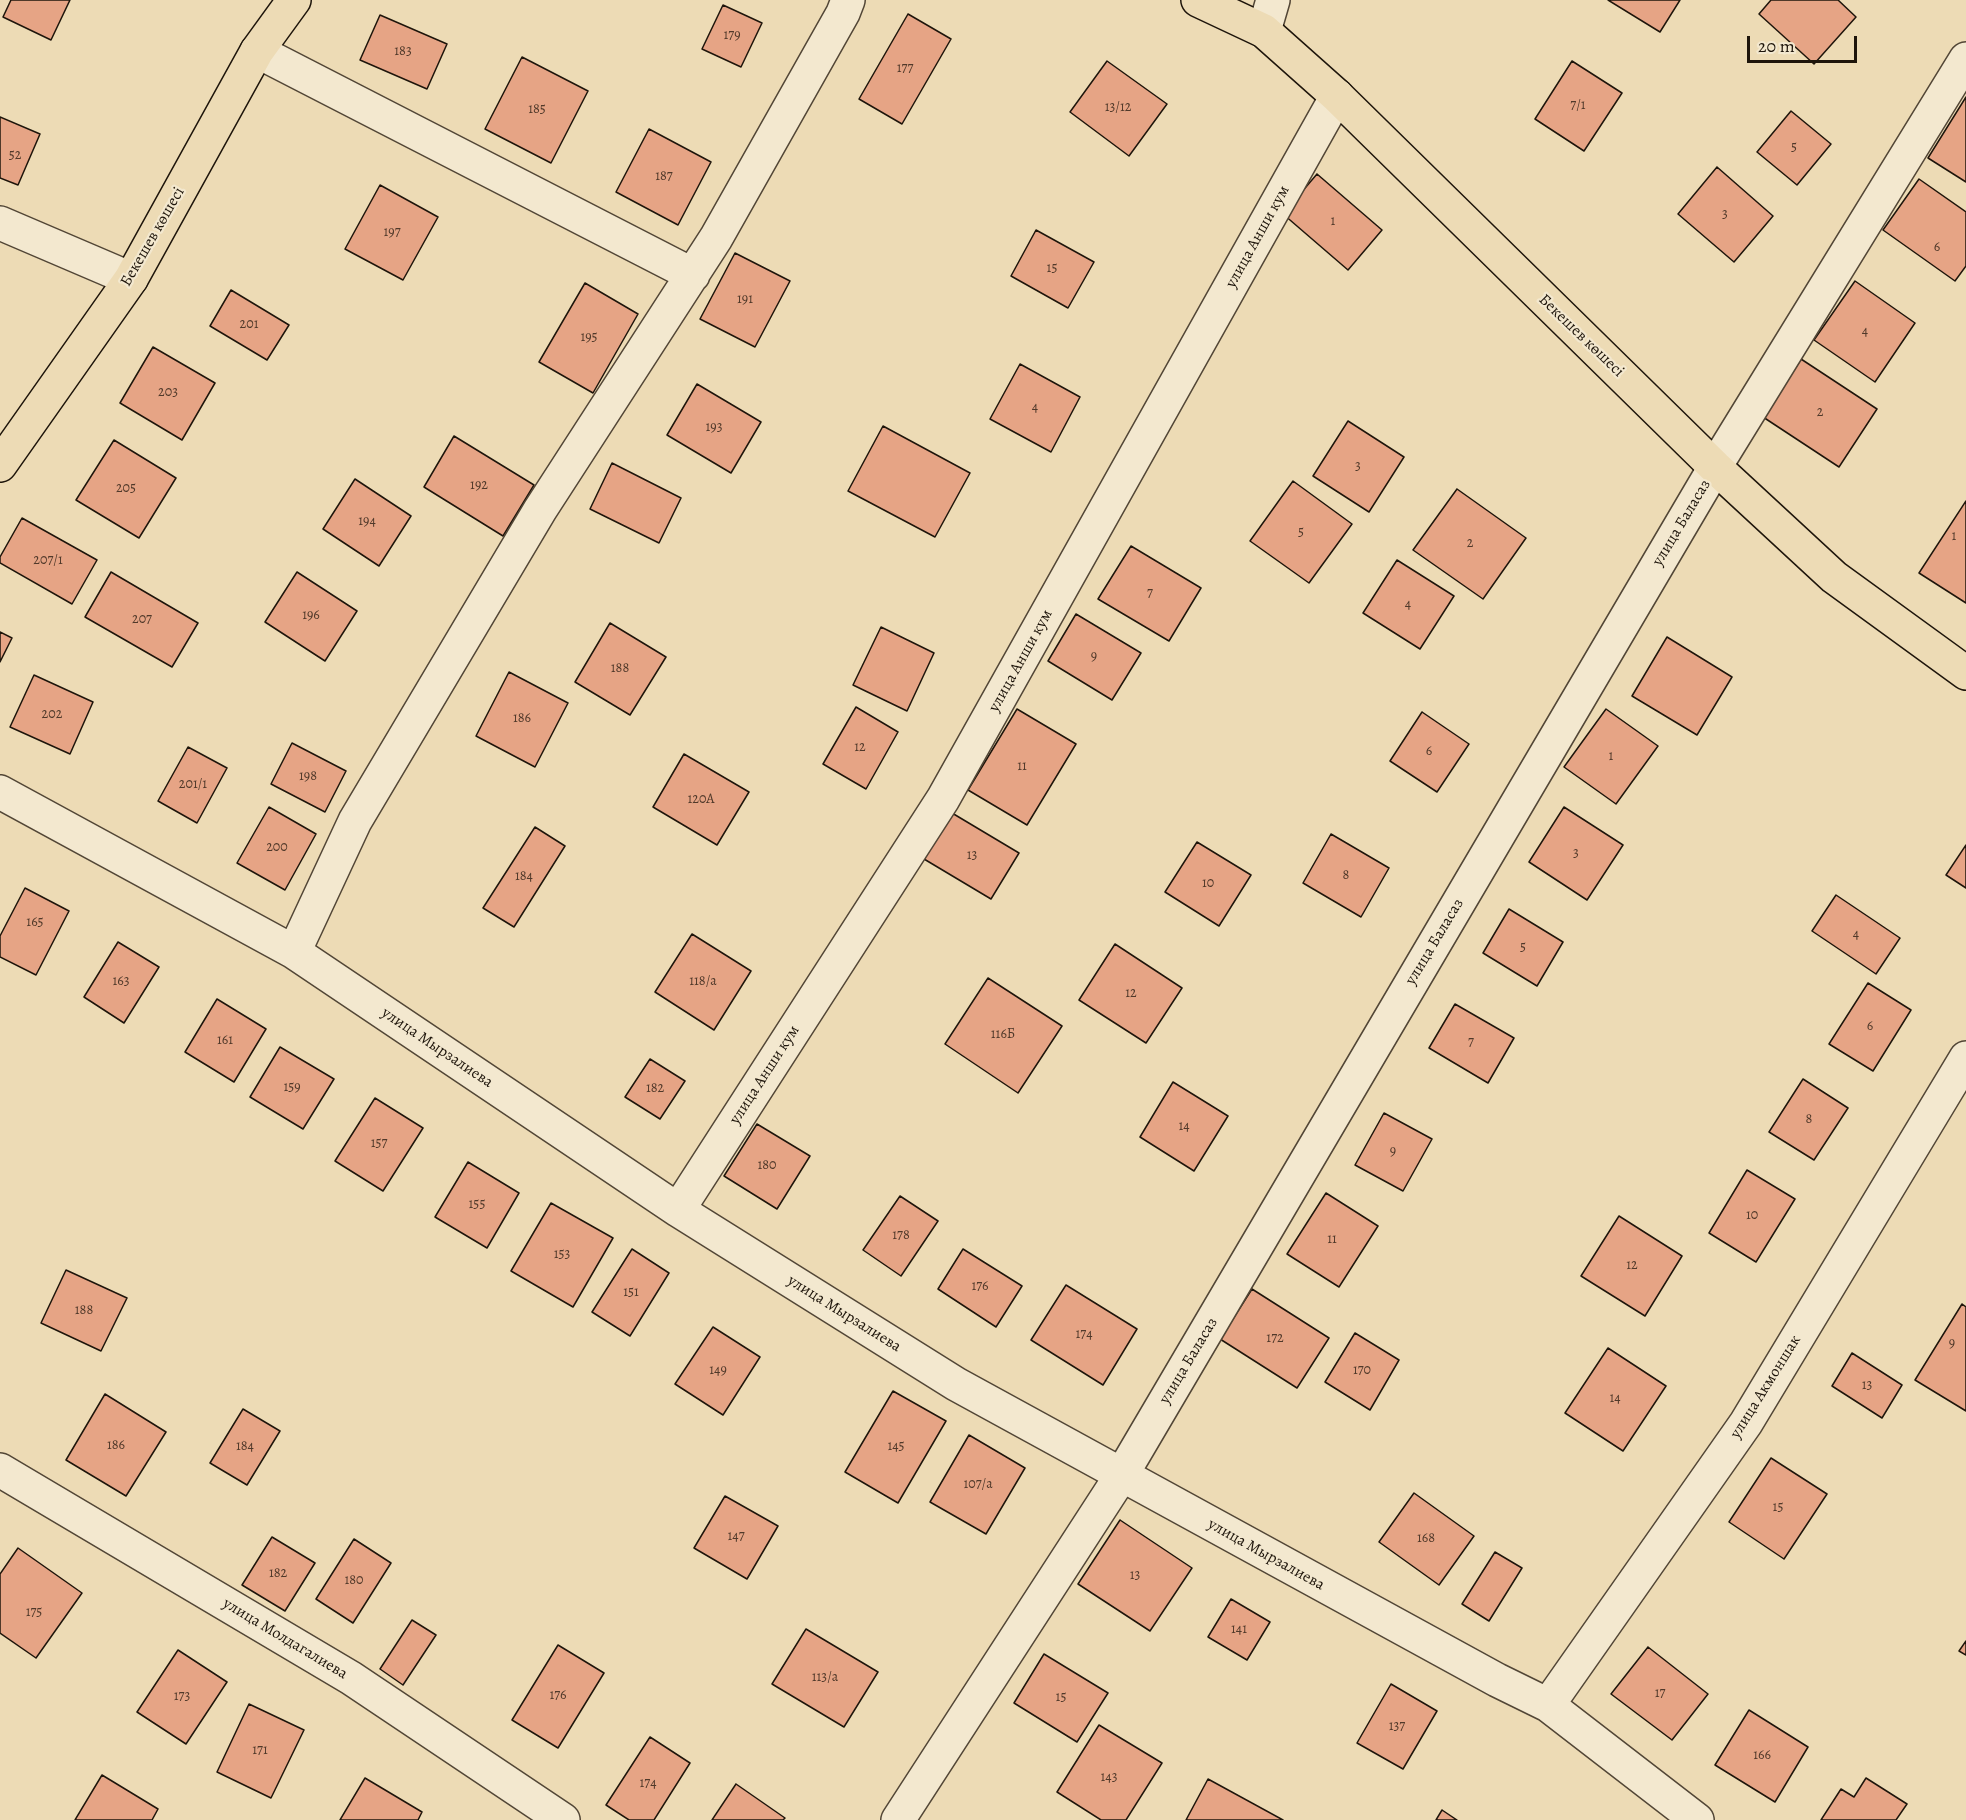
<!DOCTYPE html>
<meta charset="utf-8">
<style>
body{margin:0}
#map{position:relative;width:1966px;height:1820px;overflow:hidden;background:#eddbb5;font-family:Alegreya,serif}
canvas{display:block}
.scale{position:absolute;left:1747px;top:36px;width:110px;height:27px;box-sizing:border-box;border:3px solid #1e150b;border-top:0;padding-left:8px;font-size:18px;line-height:21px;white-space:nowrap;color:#1e150b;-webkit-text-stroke:4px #f3e8cf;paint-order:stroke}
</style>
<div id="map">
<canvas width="1966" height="1820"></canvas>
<div class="scale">20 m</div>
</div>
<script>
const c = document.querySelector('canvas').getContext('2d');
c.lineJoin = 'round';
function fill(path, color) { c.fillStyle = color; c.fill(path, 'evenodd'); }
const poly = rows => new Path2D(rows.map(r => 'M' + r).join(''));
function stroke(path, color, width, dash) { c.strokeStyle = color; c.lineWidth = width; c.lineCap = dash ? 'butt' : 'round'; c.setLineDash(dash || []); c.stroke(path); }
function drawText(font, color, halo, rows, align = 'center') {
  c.font = font + ' Alegreya,serif'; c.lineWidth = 4.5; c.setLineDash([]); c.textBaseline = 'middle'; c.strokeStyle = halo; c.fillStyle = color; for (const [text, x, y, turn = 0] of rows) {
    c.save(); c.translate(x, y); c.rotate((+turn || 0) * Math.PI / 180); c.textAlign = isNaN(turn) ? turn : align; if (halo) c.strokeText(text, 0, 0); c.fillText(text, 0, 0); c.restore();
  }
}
const building = poly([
 [11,0,70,0,51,40,3,17,11,0],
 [1608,0,1680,0,1660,32,1608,0],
 [1771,0,1838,0,1856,17,1814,64,1759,14,1771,0],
 [723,5,762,23,741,67,702,49,723,5],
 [908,14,951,39,902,124,859,99,908,14],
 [380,15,447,44,427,89,360,60,380,15],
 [522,57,588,91,551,163,485,129,522,57],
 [1107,61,1167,104,1129,156,1070,112,1107,61],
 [1572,61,1622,93,1584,151,1535,119,1572,61],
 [1966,97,1966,182,1928,158,1966,97],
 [1791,111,1831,144,1797,185,1757,152,1791,111],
 [0,117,40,134,18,185,0,178,0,117],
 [649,129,711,162,678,225,616,192,649,129],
 [1717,167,1773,216,1734,262,1678,214,1717,167],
 [1317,174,1382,230,1348,270,1283,214,1317,174],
 [1919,179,1966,212,1966,266,1955,281,1883,230,1919,179],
 [380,185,438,217,403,280,345,249,380,185],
 [1036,230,1094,262,1068,308,1011,276,1036,230],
 [735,253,790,281,755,347,700,319,735,253],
 [1855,281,1915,323,1875,382,1814,340,1855,281],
 [585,283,638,314,593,393,539,362,585,283],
 [231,290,289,325,267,360,210,326,231,290],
 [153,347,215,383,182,440,120,403,153,347],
 [1801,359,1877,409,1839,467,1763,417,1801,359],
 [1020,364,1080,397,1051,452,990,419,1020,364],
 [697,384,761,422,731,473,667,435,697,384],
 [1348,421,1404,457,1369,512,1313,476,1348,421],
 [883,426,970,473,935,537,848,491,883,426],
 [454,436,534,485,503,536,424,487,454,436],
 [114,440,176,478,139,538,76,500,114,440],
 [612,463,681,498,659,543,590,509,612,463],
 [355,479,411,516,379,566,323,529,355,479],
 [1293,481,1352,524,1309,583,1250,541,1293,481],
 [1457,489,1526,538,1483,599,1413,550,1457,489],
 [1966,501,1966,603,1919,573,1966,501],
 [22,518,97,560,72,604,0,563,0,557,22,518],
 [1131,546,1201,588,1169,641,1098,599,1131,546],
 [1397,560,1454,596,1420,649,1363,613,1397,560],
 [111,572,198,623,172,667,85,617,111,572],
 [297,572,357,611,325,661,265,622,297,572],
 [1076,614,1141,653,1112,700,1048,661,1076,614],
 [610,623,666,657,630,715,575,682,610,623],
 [881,627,934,653,907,711,853,685,881,627],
 [0,632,12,638,0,662,0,632],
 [1667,637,1732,677,1697,735,1632,696,1667,637],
 [509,672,568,703,535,767,476,736,509,672],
 [34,675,93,702,70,754,10,727,34,675],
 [856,707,898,732,866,789,823,764,856,707],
 [1017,709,1076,744,1027,825,968,790,1017,709],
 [1606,709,1658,746,1616,804,1564,767,1606,709],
 [1422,712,1469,744,1437,792,1390,761,1422,712],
 [292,743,346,771,325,812,271,784,292,743],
 [188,747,227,768,197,823,158,801,188,747],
 [684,754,749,792,717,845,653,807,684,754],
 [269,807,316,834,285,890,237,863,269,807],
 [1564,807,1623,845,1587,900,1529,862,1564,807],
 [952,813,1019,853,991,899,924,859,952,813],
 [535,827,565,846,514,927,483,908,535,827],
 [1331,834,1389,868,1361,917,1303,883,1331,834],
 [1197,842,1251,875,1219,926,1165,892,1197,842],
 [1966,845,1966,888,1946,875,1966,845],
 [25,888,69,911,36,975,0,957,0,936,25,888],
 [1836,895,1900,938,1876,974,1812,931,1836,895],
 [1509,909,1563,942,1537,986,1483,953,1509,909],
 [692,934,751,971,714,1030,655,992,692,934],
 [118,942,159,967,124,1023,84,997,118,942],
 [1115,944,1182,988,1146,1043,1079,1000,1115,944],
 [988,978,1062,1026,1018,1093,945,1044,988,978],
 [1868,983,1911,1010,1873,1071,1829,1044,1868,983],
 [217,999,266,1029,234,1082,185,1052,217,999],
 [1455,1004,1514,1038,1488,1083,1429,1048,1455,1004],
 [280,1047,334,1079,303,1129,250,1097,280,1047],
 [650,1059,685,1081,660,1119,625,1097,650,1059],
 [1803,1079,1848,1108,1814,1160,1769,1132,1803,1079],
 [1173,1082,1228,1116,1194,1171,1140,1137,1173,1082],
 [375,1098,423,1128,383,1191,335,1161,375,1098],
 [1384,1113,1432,1139,1403,1191,1355,1165,1384,1113],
 [757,1124,810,1156,777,1209,724,1176,757,1124],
 [468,1162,519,1193,487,1248,435,1217,468,1162],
 [1747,1170,1795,1199,1756,1262,1709,1233,1747,1170],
 [1326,1193,1378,1226,1339,1287,1287,1254,1326,1193],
 [900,1196,938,1221,901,1276,863,1250,900,1196],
 [551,1203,613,1238,573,1307,511,1271,551,1203],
 [1619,1216,1682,1256,1645,1316,1581,1276,1619,1216],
 [632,1249,669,1273,630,1336,592,1312,632,1249],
 [963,1249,1022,1286,996,1327,938,1289,963,1249],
 [66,1270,127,1298,101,1351,41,1323,66,1270],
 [1066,1285,1137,1329,1103,1385,1031,1340,1066,1285],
 [1252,1289,1329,1338,1297,1388,1220,1339,1252,1289],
 [1962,1304,1966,1307,1966,1411,1915,1380,1962,1304],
 [713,1327,760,1357,723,1415,675,1384,713,1327],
 [1355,1333,1399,1360,1370,1410,1325,1382,1355,1333],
 [1608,1348,1666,1386,1623,1451,1565,1413,1608,1348],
 [1852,1353,1902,1385,1882,1418,1832,1386,1852,1353],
 [893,1391,946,1421,898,1503,845,1472,893,1391],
 [105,1394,166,1432,126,1496,66,1460,105,1394],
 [243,1409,280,1431,247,1485,210,1463,243,1409],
 [969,1435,1025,1468,986,1534,930,1502,969,1435],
 [1771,1458,1827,1494,1784,1559,1729,1522,1771,1458],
 [1414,1493,1474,1536,1439,1585,1379,1542,1414,1493],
 [725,1496,778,1526,747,1579,694,1548,725,1496],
 [1120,1520,1192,1568,1150,1631,1078,1584,1120,1520],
 [272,1537,315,1563,285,1611,242,1585,272,1537],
 [354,1539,391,1563,353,1623,316,1599,354,1539],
 [18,1548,82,1593,36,1658,0,1633,0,1574,18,1548],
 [1495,1552,1522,1568,1489,1621,1462,1604,1495,1552],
 [1231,1599,1270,1622,1247,1660,1208,1637,1231,1599],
 [412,1620,436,1635,403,1685,380,1669,412,1620],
 [806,1629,878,1672,844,1727,772,1684,806,1629],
 [1966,1641,1966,1655,1959,1651,1966,1641],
 [558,1645,604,1673,558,1748,512,1720,558,1645],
 [1648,1647,1708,1694,1672,1740,1611,1694,1648,1647],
 [178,1650,227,1682,186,1744,137,1712,178,1650],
 [1044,1654,1108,1693,1077,1742,1014,1703,1044,1654],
 [1391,1684,1437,1711,1403,1769,1357,1743,1391,1684],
 [249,1704,304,1730,271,1798,217,1772,249,1704],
 [1749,1710,1808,1747,1775,1802,1715,1765,1749,1710],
 [1099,1725,1162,1763,1126,1820,1101,1820,1057,1792,1099,1725],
 [650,1737,690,1763,654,1820,629,1820,606,1805,650,1737],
 [102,1775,158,1809,152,1820,75,1820,102,1775],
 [365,1778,422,1812,418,1820,340,1820,365,1778],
 [1866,1778,1907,1804,1896,1820,1821,1820,1841,1789,1854,1797,1866,1778],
 [1208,1779,1283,1820,1186,1820,1208,1779],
 [736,1784,785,1818,783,1820,712,1820,736,1784],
 [1442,1810,1457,1820,1436,1820,1442,1810]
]);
fill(building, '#e6a485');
stroke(building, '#1e150b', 1.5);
const minor = poly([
 [1264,31,1273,0],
 [257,51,693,275],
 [0,223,131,279],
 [0,792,294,952,678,1210,956,1384,1497,1680,1548,1705,1697,1820],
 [294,952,355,821,540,510,716,238,843,13,848,0],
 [678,1210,943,799,1337,96],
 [0,1470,351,1678,563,1820],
 [1548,1705,1746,1423,1966,1058],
 [898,1820,1121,1476,1721,457,1966,59]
]);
const major = poly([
 [1198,0,1264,31,1337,96,1715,467,1834,577,1966,673],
 [0,465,131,279,257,51,294,0]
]);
stroke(minor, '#524636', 36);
stroke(major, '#1e150b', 36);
stroke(minor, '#f3e8cf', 33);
stroke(major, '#eddbb5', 33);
drawText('14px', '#50392a', null, [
 ["179",732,36],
 ["183",403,52],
 ["177",905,69],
 ["7/1",1578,106],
 ["13/12",1118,108],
 ["185",537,110],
 ["5",1794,148],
 ["52",15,156],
 ["187",664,177],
 ["3",1725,215],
 ["1",1333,222],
 ["197",392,233],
 ["6",1937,248],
 ["15",1052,269],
 ["191",745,300],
 ["201",249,325],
 ["4",1865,332],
 ["195",589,338],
 ["203",168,393],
 ["4",1035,408],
 ["2",1820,413],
 ["193",714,428],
 ["3",1358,467],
 ["192",479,486],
 ["205",126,489],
 ["194",367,522],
 ["5",1301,533],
 ["1",1954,537],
 ["2",1470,544],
 ["207/1",48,561],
 ["7",1150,594],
 ["4",1408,605],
 ["196",311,616],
 ["207",142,620],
 ["9",1094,657],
 ["188",620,669],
 ["202",52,715],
 ["186",522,719],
 ["12",860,748],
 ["6",1429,752],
 ["1",1611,757],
 ["11",1022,767],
 ["198",308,777],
 ["201/1",193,785],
 ["120А",701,800],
 ["200",277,848],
 ["3",1576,854],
 ["13",972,856],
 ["8",1346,876],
 ["184",524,877],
 ["10",1208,884],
 ["165",35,923],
 ["4",1856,935],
 ["5",1523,948],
 ["163",121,982],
 ["118/а",703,982],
 ["12",1131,994],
 ["6",1870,1027],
 ["116Б",1003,1035],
 ["161",225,1041],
 ["7",1471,1043],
 ["159",292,1088],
 ["182",655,1089],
 ["8",1809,1120],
 ["14",1184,1127],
 ["157",379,1144],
 ["9",1393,1152],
 ["180",767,1166],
 ["155",477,1205],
 ["10",1752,1216],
 ["178",901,1236],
 ["11",1332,1240],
 ["153",562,1255],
 ["12",1632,1266],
 ["176",980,1287],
 ["151",631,1293],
 ["188",84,1311],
 ["174",1084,1335],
 ["172",1275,1339],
 ["9",1952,1344],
 ["149",718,1371],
 ["170",1362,1371],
 ["13",1867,1386],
 ["14",1615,1399],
 ["186",116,1446],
 ["184",245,1447],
 ["145",896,1447],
 ["107/а",978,1485],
 ["15",1778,1508],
 ["147",736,1537],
 ["168",1426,1539],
 ["182",278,1574],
 ["13",1135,1576],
 ["180",354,1581],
 ["175",34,1613],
 ["141",1239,1630],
 ["113/а",825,1678],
 ["17",1660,1694],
 ["176",558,1696],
 ["173",182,1697],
 ["15",1061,1698],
 ["137",1397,1727],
 ["171",260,1751],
 ["166",1762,1756],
 ["143",1109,1778],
 ["174",648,1784]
]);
drawText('16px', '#1e150b', '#f3e8cf', [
 ["Бекешев көшесі",153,237,-60],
 ["улица Анши кум",1258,237,-61],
 ["Бекешев көшесі",1581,336,44],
 ["улица Баласаз",1682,523,-59],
 ["улица Анши кум",1021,661,-61],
 ["улица Баласаз",1435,942,-59],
 ["улица Мырзалиева",437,1048,34],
 ["улица Анши кум",765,1075,-57],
 ["улица Мырзалиева",844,1314,32],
 ["улица Баласаз",1189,1361,-59],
 ["улица Акмоншак",1766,1387,-58],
 ["улица Мырзалиева",1266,1555,29],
 ["улица Молдагалиева",285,1639,31]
]);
</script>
